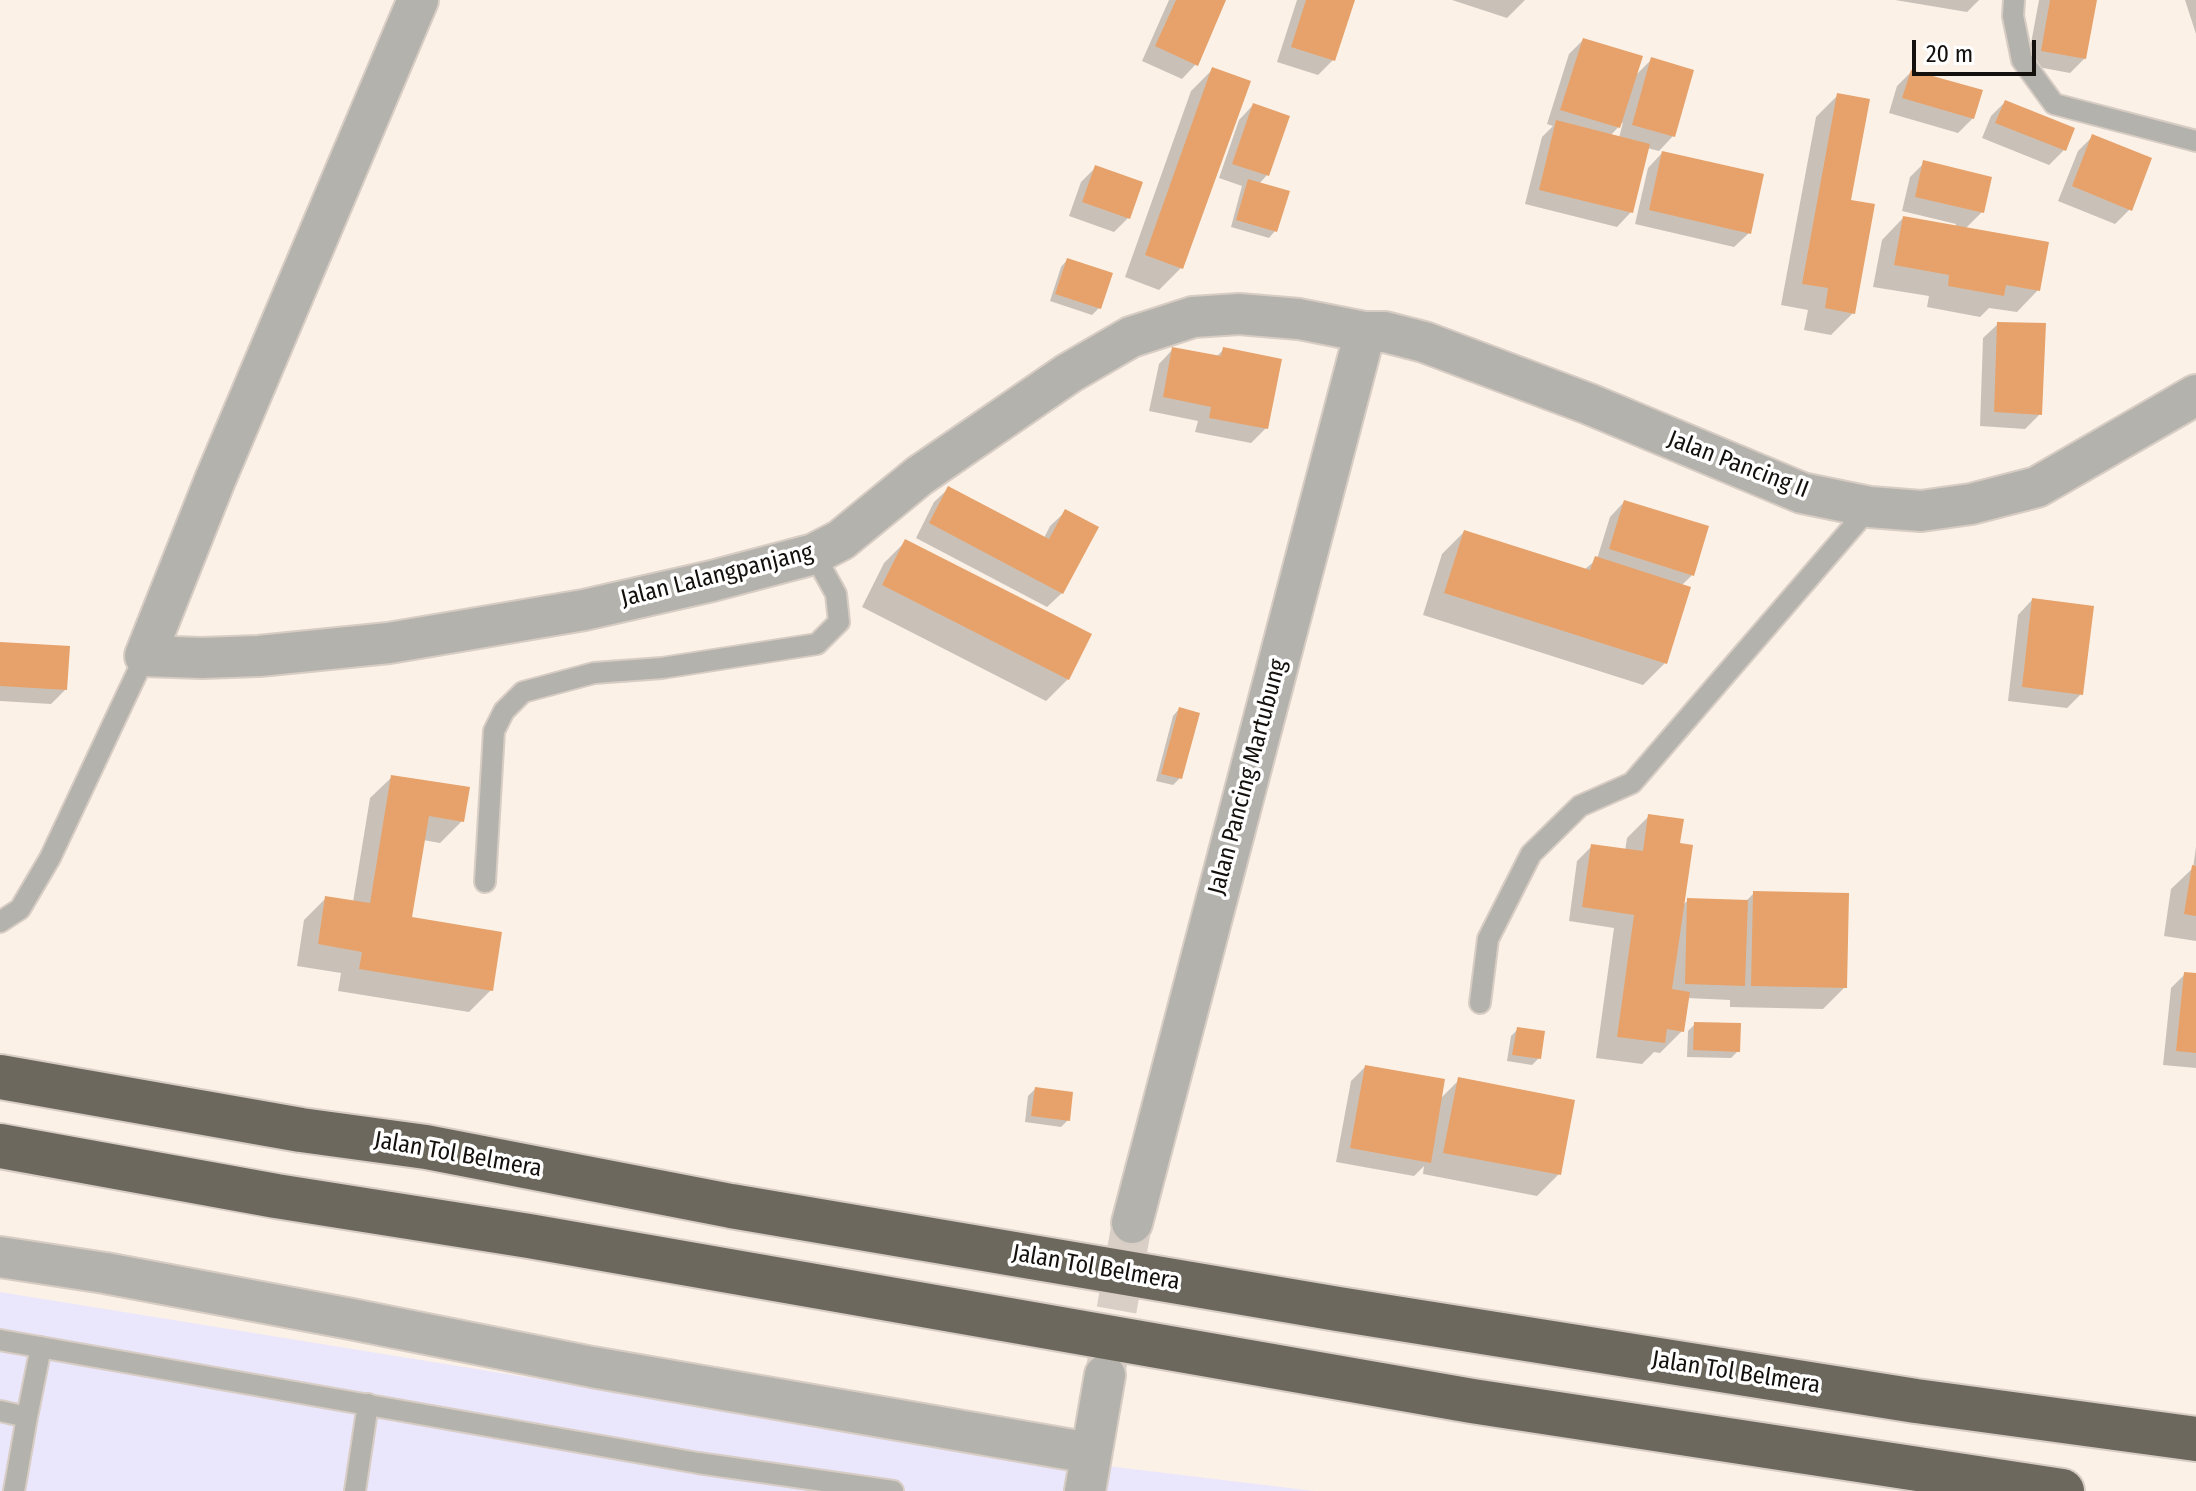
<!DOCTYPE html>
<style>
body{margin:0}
#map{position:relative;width:2196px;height:1491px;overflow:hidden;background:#fcf1e7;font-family:"Fira Sans Condensed",sans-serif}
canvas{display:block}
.scale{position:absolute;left:1912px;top:40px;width:124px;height:36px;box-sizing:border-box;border:4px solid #14100d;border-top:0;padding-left:10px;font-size:24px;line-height:28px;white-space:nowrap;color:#14100d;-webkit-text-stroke:6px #fff;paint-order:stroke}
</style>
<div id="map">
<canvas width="2196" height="1491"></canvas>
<div class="scale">20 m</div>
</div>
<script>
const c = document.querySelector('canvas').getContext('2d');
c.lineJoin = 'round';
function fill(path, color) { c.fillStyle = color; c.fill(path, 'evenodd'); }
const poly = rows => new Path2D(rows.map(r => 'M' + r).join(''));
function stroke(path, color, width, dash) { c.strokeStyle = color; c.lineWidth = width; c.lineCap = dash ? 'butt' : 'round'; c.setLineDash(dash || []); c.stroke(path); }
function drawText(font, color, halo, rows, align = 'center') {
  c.font = font + ' "Fira Sans Condensed",sans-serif'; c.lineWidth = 7; c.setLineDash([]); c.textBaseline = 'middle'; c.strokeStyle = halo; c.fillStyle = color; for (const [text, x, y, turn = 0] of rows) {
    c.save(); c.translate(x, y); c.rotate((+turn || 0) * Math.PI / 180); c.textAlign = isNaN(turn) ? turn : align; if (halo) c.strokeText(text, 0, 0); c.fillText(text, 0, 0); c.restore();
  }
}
fill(poly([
 [0,1292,983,1451,1314,1491,0,1491]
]), '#eae6fc');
fill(poly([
 [1169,0,1224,0,1196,64,1182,79,1142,61],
 [1297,0,1353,0,1333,60,1318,75,1277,62],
 [1452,0,1525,0,1507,18],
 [1895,0,1979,0,1967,12],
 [2039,0,2095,0,2085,58,2070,73,2027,65],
 [2185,0,2196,0,2196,34],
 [1583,40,1634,77,1651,60,1673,136,1659,151,1647,148,1631,212,1617,227,1525,204,1542,137,1553,126,1547,124,1569,54],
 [1623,122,1619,138,1610,136],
 [1213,69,1181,268,1159,290,1125,277,1191,91],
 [1911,72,1973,118,1958,133,1889,113,1897,86],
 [1838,95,1849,201,1853,313,1831,335,1804,330,1808,310,1781,305,1816,117],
 [2005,102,2072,129,2064,150,2049,165,1982,138,1991,116],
 [1253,105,1267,175,1259,184,1275,231,1269,238,1231,227,1242,186,1219,178,1239,120],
 [2093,136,2130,209,2115,224,2058,201,2078,151],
 [1662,153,1749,233,1734,247,1635,224,1648,168],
 [1924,163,1982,212,1965,229,2038,290,2017,312,1989,308,1980,317,1927,307,1929,296,1873,287,1882,240,1903,218,1955,227,1956,224,1902,211,1910,177],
 [1095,168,1128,218,1114,232,1069,216,1081,182],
 [1067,260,1099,308,1092,315,1050,301,1061,267],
 [1998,324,2040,414,2025,429,1980,426,1983,338],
 [1173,349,1216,357,1223,350,1266,428,1251,443,1195,432,1198,421,1149,411,1159,364],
 [949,488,1044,538,1050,526,1065,512,1062,593,1047,607,916,538,934,502],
 [1624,502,1692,575,1681,586,1665,663,1643,685,1423,615,1442,554,1464,532,1584,570,1597,559,1610,517],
 [906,541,1068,679,1046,701,862,607,884,563],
 [2032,600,2081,694,2067,708,2008,701,2018,615],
 [0,644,65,690,51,704,0,701],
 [1179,709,1180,778,1173,785,1156,781,1173,716],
 [392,777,462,821,440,843,423,840,410,919,491,990,469,1012,338,991,341,973,297,966,304,920,326,898,353,902,370,798],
 [1649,816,1678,845,1682,906,1688,900,1745,902,1754,893,1845,987,1823,1009,1730,1007,1730,1000,1687,998,1682,1031,1660,1053,1654,1052,1642,1064,1596,1058,1614,928,1569,921,1577,861,1592,846,1625,851,1627,838],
 [2196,847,2196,941,2164,936,2171,889,2193,868],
 [2185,974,2196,975,2196,1068,2163,1065,2171,988],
 [1695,1024,1738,1051,1731,1058,1687,1057,1688,1031],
 [1518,1029,1539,1058,1532,1065,1507,1061,1511,1036],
 [1365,1067,1440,1099,1459,1080,1559,1174,1537,1196,1423,1174,1424,1166,1414,1176,1336,1162,1351,1081],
 [1035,1089,1068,1120,1061,1127,1025,1122,1028,1096]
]), '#0003');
fill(poly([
 [1176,0,1226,0,1198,66,1155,46],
 [1306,0,1355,0,1335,61,1291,47],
 [2050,0,2097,0,2086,59,2041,51],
 [1583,38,1643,56,1620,128,1560,110],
 [1651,57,1694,70,1675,137,1632,125],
 [1212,67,1251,81,1183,269,1145,255],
 [1911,70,1983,90,1974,119,1902,98],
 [1837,93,1870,99,1851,200,1875,204,1855,314,1825,308,1828,288,1802,284],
 [2005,100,2075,128,2066,151,1995,123],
 [1253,103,1290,116,1269,176,1232,164],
 [1556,120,1650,144,1633,213,1539,190],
 [2092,134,2152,158,2132,211,2072,186],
 [1662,151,1764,174,1751,234,1649,210],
 [1923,160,1992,177,1984,213,1915,197],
 [1095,165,1143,182,1130,219,1082,202],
 [1248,179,1290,191,1277,232,1236,220],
 [1903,216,2049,242,2040,291,2006,285,2004,296,1948,286,1949,275,1894,265],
 [1067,258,1113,273,1101,309,1055,294],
 [1997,322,2046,323,2042,415,1994,412],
 [1172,347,1221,356,1223,347,1282,359,1268,429,1209,418,1211,407,1163,397],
 [948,486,1049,539,1065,509,1099,527,1063,594,929,523],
 [1624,500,1709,526,1694,576,1609,549],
 [1464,530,1590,570,1595,556,1691,587,1667,664,1444,593],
 [905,539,1092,634,1069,680,882,585],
 [2032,598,2094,606,2083,695,2022,687],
 [0,642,70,646,67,690,0,686],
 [1179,707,1200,713,1182,779,1161,774],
 [391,775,470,787,464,822,429,816,412,917,502,932,493,991,359,969,362,952,318,944,325,896,370,903],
 [1648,814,1684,819,1680,843,1693,845,1672,989,1690,992,1684,1032,1667,1029,1665,1043,1617,1037,1634,915,1582,907,1591,844,1643,851],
 [2192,865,2196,866,2196,916,2184,914],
 [1753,891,1849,893,1847,988,1751,986],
 [1687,898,1748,900,1745,986,1685,984],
 [2184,972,2196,973,2196,1053,2176,1051],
 [1694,1022,1741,1023,1740,1052,1693,1050],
 [1517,1027,1545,1031,1541,1059,1512,1055],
 [1365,1065,1445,1079,1431,1163,1350,1148],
 [1458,1077,1575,1100,1561,1175,1443,1153],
 [1035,1087,1073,1092,1070,1121,1031,1116]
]), '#e6a26a');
stroke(poly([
 [1106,1369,1132,1223]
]), '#d9cfc6', 40, [40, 20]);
const lane = poly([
 [2014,0,2013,16,2022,60,2054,104,2196,141],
 [485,882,494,731,504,711,523,692,594,673,662,668,817,644,839,622,836,594,814,554],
 [0,922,20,909,50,858,145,656],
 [1480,1003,1488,939,1531,854,1580,806,1632,783,1870,507],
 [0,1340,698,1463,893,1491],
 [0,1411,27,1417,14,1491],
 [27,1417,41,1347],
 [355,1491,368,1404]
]);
const street = poly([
 [418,0,215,480,145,656,202,658,259,656,389,643,584,610,712,581,814,554,841,540,919,476,1069,373,1131,337,1193,317,1239,314,1299,319,1365,332,1385,332,1424,342,1589,404,1802,493,1870,507,1921,511,1971,504,2037,487,2196,395],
 [1132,1223,1365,332],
 [0,1257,105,1273,351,1319,592,1367,1090,1453],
 [1085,1491,1105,1375]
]);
const highway = poly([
 [0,1077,301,1130,426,1147,731,1206,1338,1309,1916,1401,2196,1439],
 [0,1146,276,1196,529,1236,1472,1401,2062,1491]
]);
stroke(lane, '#d7cdc4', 24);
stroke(street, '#d7cdc4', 44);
stroke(highway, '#d7cdc4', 48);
stroke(lane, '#b4b2ac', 20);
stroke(street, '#b4b2ac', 40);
stroke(highway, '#6c685d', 44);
drawText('24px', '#14100d', '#fff', [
 ["Jalan Pancing II",1738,465,21],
 ["Jalan Lalangpanjang",717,576,-14],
 ["Jalan Pancing Martubung",1248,777,-75],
 ["Jalan Tol Belmera",458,1155,10],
 ["Jalan Tol Belmera",1096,1268,10],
 ["Jalan Tol Belmera",1736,1373,9]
]);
</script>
